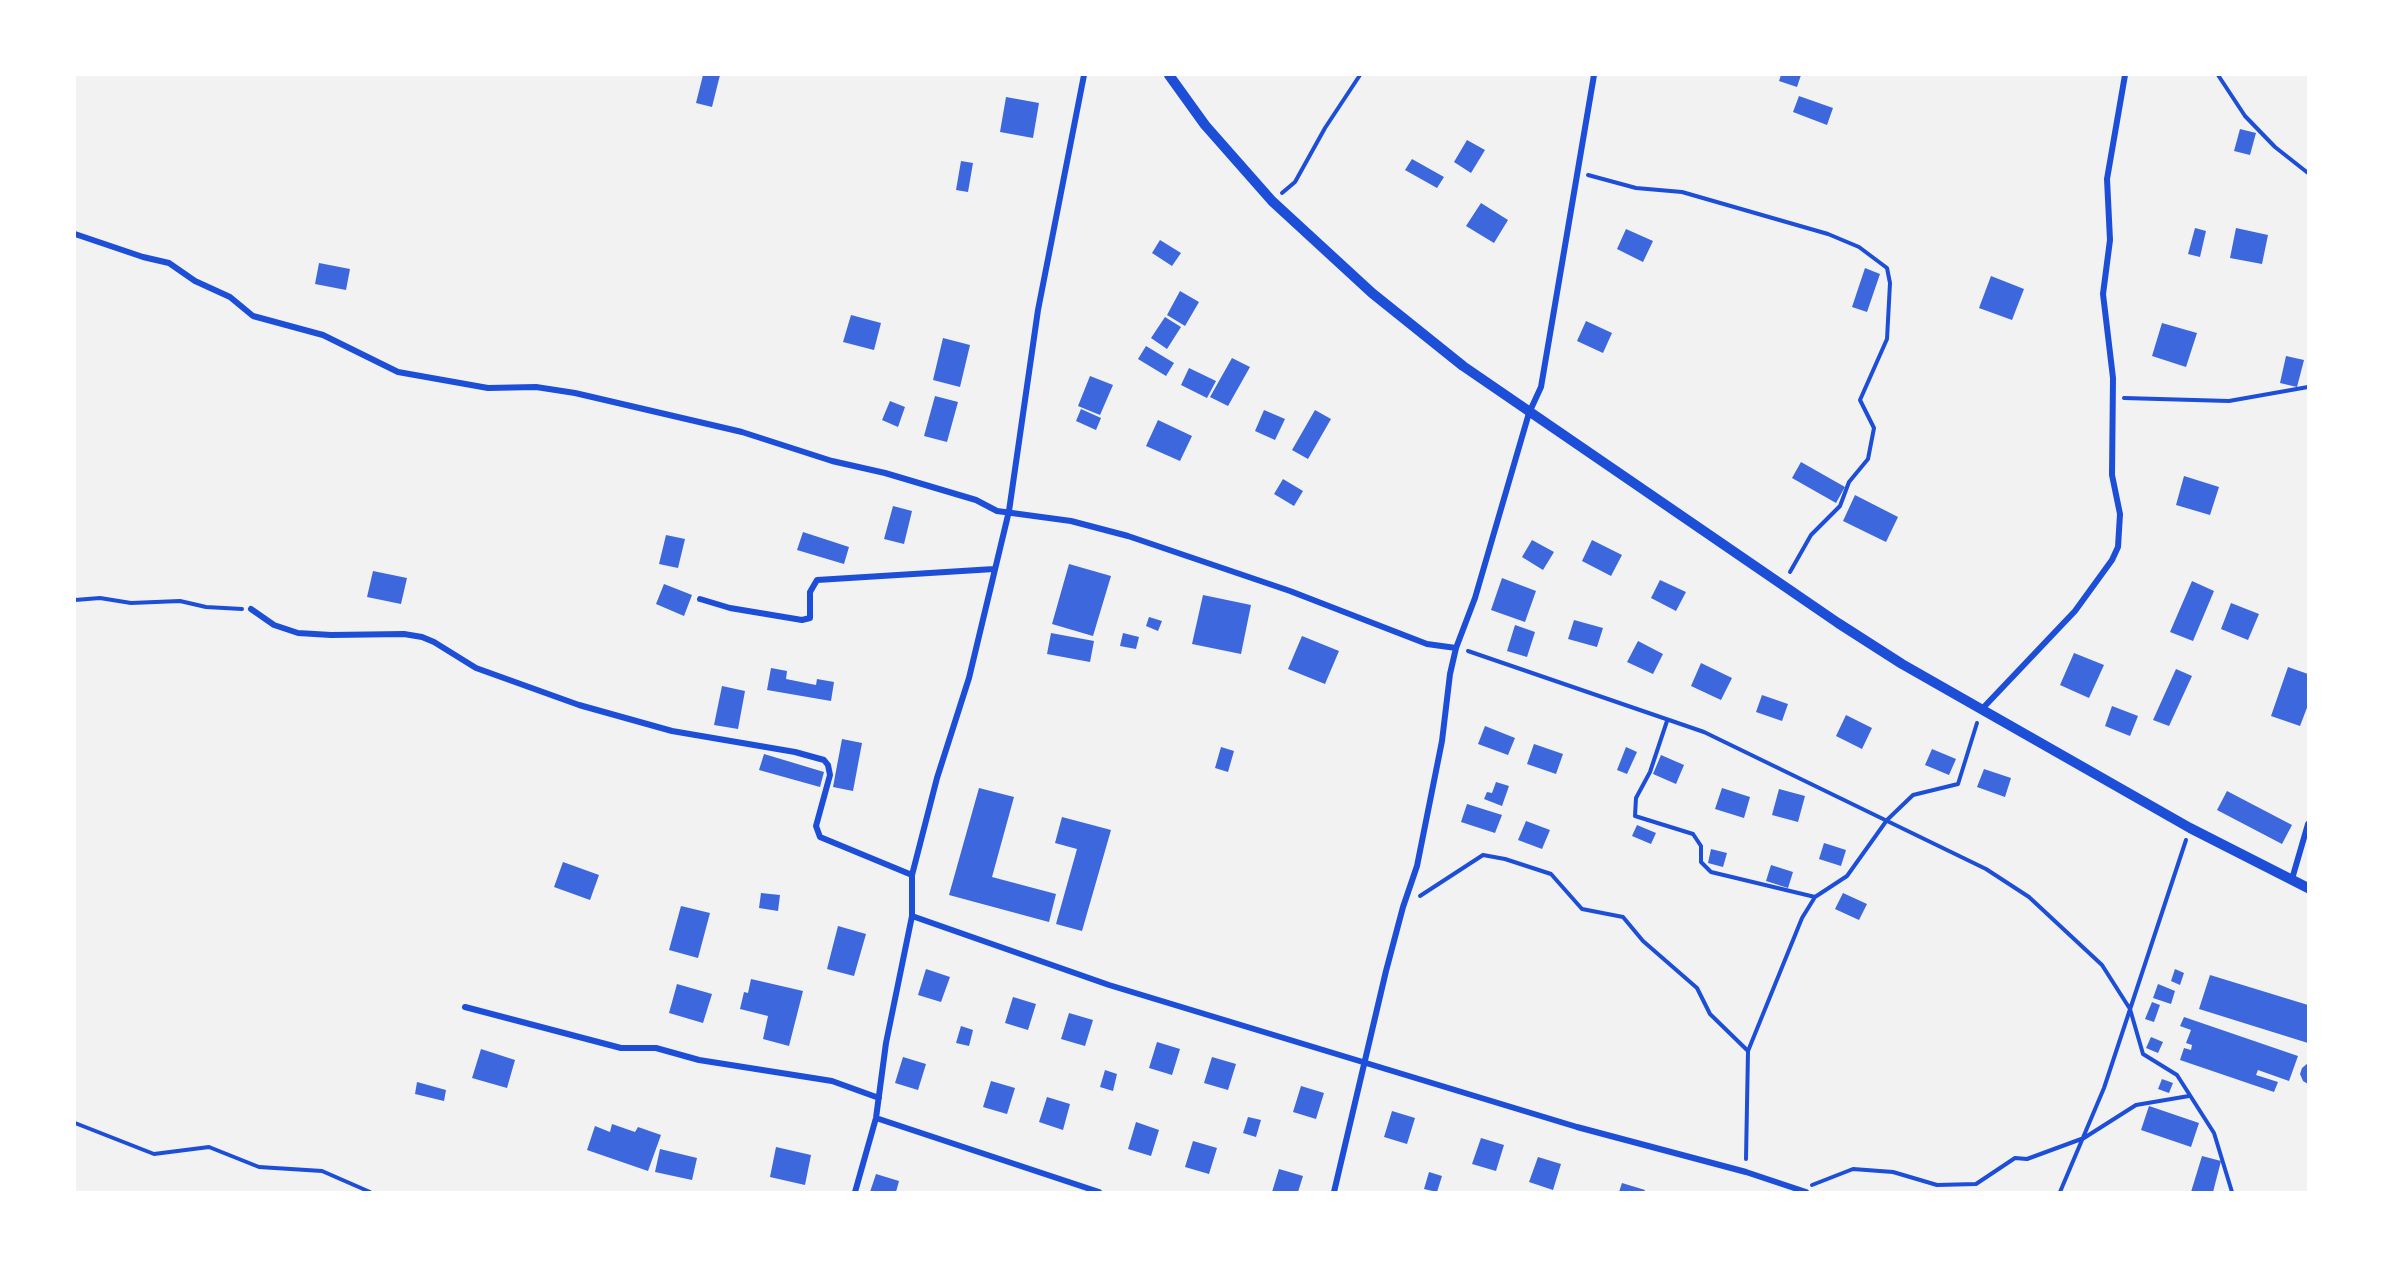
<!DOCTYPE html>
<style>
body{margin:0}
#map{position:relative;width:2383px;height:1267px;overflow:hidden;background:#f2f2f2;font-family:"Alegreya Sans",sans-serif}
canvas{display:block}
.frame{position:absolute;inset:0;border:76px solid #fff;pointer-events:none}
</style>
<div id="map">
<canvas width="2383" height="1267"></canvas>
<div class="frame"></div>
</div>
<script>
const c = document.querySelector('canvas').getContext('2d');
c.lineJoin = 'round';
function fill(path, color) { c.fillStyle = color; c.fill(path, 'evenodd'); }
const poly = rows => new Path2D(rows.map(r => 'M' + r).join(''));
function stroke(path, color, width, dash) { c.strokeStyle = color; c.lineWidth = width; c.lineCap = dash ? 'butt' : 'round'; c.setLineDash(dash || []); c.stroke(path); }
fill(poly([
 [703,75,720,75,712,107,696,103],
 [1781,75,1801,75,1797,87,1779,81],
 [1799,96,1833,108,1827,125,1793,112],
 [1006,97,1039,103,1033,138,1000,132],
 [2240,129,2256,133,2250,155,2234,151],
 [1467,140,1485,150,1471,173,1454,162],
 [1412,159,1444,177,1437,188,1405,170],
 [961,161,973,163,968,192,956,190],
 [1481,203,1508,220,1494,243,1466,226],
 [2195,228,2206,231,2200,257,2188,254],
 [2236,228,2268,235,2262,264,2230,258],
 [1626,229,1653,241,1643,262,1617,249],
 [1160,240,1181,253,1172,266,1152,253],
 [319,263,350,269,346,290,315,284],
 [1865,268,1880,274,1867,312,1852,307],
 [1991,276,2024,289,2012,320,1979,308],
 [1180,291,1199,302,1185,326,1167,315],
 [851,315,881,323,874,350,843,342],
 [1165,317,1181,327,1167,349,1151,338],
 [1586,321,1612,333,1603,353,1577,341],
 [2162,323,2197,333,2186,367,2152,356],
 [943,338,970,345,960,387,933,380],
 [1146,346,1174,363,1166,376,1138,359],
 [2286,356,2304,360,2297,387,2280,383],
 [1232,358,1250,367,1228,406,1210,397],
 [1189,368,1216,381,1207,398,1181,385],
 [1090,376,1113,385,1100,415,1078,406],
 [935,396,958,402,947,442,924,436],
 [890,401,905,407,898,427,882,420],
 [1081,409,1101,418,1096,430,1076,421],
 [1264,410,1285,419,1275,440,1255,431],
 [1315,410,1331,419,1308,459,1292,450],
 [1158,420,1192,436,1180,461,1146,446],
 [1801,462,1845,487,1836,503,1792,478],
 [2184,476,2219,487,2210,515,2176,505],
 [1283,479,1303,491,1294,506,1274,494],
 [1855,495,1898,517,1886,542,1843,521],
 [893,506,912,511,904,544,884,539],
 [803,532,849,547,844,564,797,550],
 [666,535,685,539,678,568,659,564],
 [1532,540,1554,552,1543,570,1522,557],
 [1592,540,1622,555,1611,576,1582,561],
 [1069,564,1111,576,1093,636,1052,624],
 [373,571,407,578,401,604,367,597],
 [1502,578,1536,591,1525,622,1491,610],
 [1660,580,1686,592,1676,611,1651,598],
 [2192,581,2214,591,2193,641,2170,632],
 [664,584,692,595,684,616,656,604],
 [1203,595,1251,605,1241,654,1192,644],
 [2231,603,2259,614,2248,640,2221,629],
 [1149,617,1162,621,1158,631,1146,626],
 [1574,620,1603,628,1597,647,1568,639],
 [1515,625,1535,632,1527,657,1507,651],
 [1051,633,1094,641,1090,662,1047,654],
 [1123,633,1139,637,1136,649,1120,646],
 [1302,636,1339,651,1325,684,1288,669],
 [1638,641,1663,654,1653,674,1627,662],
 [2074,653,2104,665,2089,698,2060,685],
 [1701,663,1732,678,1721,700,1691,686],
 [2288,667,2308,674,2308,705,2300,726,2271,716],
 [771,668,787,671,786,679,816,685,817,679,834,682,831,701,767,690],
 [2176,669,2192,676,2169,726,2153,720],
 [722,686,745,691,738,729,714,725],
 [1762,695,1788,704,1782,721,1756,712],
 [2112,706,2138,716,2130,736,2105,726],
 [1846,715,1872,728,1862,749,1836,736],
 [1485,726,1515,738,1508,755,1478,744],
 [842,739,862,743,853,791,833,787],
 [1534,744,1563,754,1556,774,1527,764],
 [1221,747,1234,751,1228,772,1215,768],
 [1626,747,1637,752,1627,774,1617,770],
 [1932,749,1956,759,1949,775,1925,765],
 [764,754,824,772,820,787,759,770],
 [1661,755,1684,765,1676,784,1653,774],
 [1984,769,2011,778,2005,797,1977,787],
 [1496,782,1509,786,1502,806,1484,799,1487,792,1492,793],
 [979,788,1014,797,992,877,1056,894,1049,922,949,895],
 [1722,788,1750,797,1744,818,1715,809],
 [1779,789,1805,796,1798,822,1772,815],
 [2227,791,2292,825,2282,844,2217,810],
 [1467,804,1502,815,1495,833,1461,822],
 [1062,817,1111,830,1082,931,1056,924,1077,849,1055,843],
 [1526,821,1550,830,1542,849,1518,840],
 [1637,825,1656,833,1651,844,1632,836],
 [1824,843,1846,850,1841,866,1819,859],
 [1711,849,1727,853,1723,867,1708,863],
 [563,862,599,875,590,900,554,887],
 [1771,865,1793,872,1788,888,1766,881],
 [761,893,780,895,778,911,759,908],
 [1843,893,1867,904,1859,920,1835,909],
 [681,906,710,913,698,958,669,950],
 [838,926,866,934,854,976,827,969],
 [926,969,950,977,941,1002,918,995],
 [2175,969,2184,973,2180,985,2171,981],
 [2210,975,2308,1005,2308,1043,2199,1009],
 [751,979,803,991,789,1046,763,1039,768,1016,740,1009,744,992,748,993],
 [677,984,712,994,703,1023,669,1013],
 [2158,984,2175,991,2171,1004,2153,998],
 [1013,997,1036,1004,1028,1030,1005,1023],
 [2152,1002,2160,1005,2154,1022,2145,1019],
 [1069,1013,1093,1020,1085,1046,1061,1039],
 [2184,1017,2298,1056,2289,1081,2258,1070,2256,1075,2278,1082,2274,1092,2180,1060,2184,1048,2191,1050,2192,1045,2186,1043,2191,1030,2180,1026],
 [961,1026,973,1030,969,1046,956,1043],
 [2151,1037,2163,1042,2158,1053,2146,1048],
 [1157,1042,1180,1049,1172,1075,1149,1068],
 [481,1049,515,1060,507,1088,472,1078],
 [903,1057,926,1064,918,1090,895,1083],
 [1212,1057,1236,1064,1228,1090,1204,1083],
 [2308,1063,2308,1084,2303,1081,2300,1074,2302,1068],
 [1105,1070,1117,1074,1113,1091,1100,1087],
 [2162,1079,2173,1083,2169,1093,2158,1089],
 [991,1081,1015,1088,1007,1114,983,1107],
 [417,1082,446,1090,444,1101,415,1094],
 [1301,1086,1324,1093,1316,1119,1293,1112],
 [1047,1097,1070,1104,1063,1130,1039,1122],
 [2149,1106,2199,1123,2191,1147,2141,1130],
 [1392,1111,1415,1118,1407,1144,1384,1137],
 [1248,1117,1261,1120,1256,1137,1243,1133],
 [1136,1122,1159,1130,1151,1156,1128,1149],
 [612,1124,635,1132,638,1127,661,1135,648,1171,587,1150,595,1126,610,1132],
 [1481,1138,1504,1145,1496,1171,1472,1164],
 [1193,1141,1217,1148,1209,1174,1185,1167],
 [776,1147,811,1155,805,1185,770,1177],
 [660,1149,697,1158,692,1180,655,1172],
 [2202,1156,2221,1161,2213,1192,2191,1192],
 [1538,1157,1561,1164,1553,1190,1529,1182],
 [1279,1169,1303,1176,1298,1192,1272,1192],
 [1429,1172,1442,1176,1437,1192,1424,1189],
 [876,1174,899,1181,896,1192,870,1192],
 [1622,1183,1645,1190,1644,1192,1619,1192]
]), '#3d67dc');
stroke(poly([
 [2218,75,2245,116,2275,147,2308,173],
 [1588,175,1636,188,1682,192,1828,234,1859,247,1887,268,1890,283,1887,339,1860,400,1874,428,1868,459,1849,482,1840,506,1811,535,1790,572],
 [1282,193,1295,182,1325,128,1360,75],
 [2124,398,2229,401,2308,387],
 [75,600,100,598,131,603,180,601,206,607,242,609],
 [1468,651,1704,732,1986,869,2029,897,2102,965,2130,1009,2143,1054,2177,1075,2214,1133,2232,1192],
 [1667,721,1650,772,1636,798,1635,816,1693,834,1701,846,1701,862,1711,872,1815,897],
 [1420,896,1483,855,1505,859,1551,874,1582,909,1623,917,1643,941,1697,988,1710,1014,1748,1051],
 [75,1123,154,1154,209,1147,259,1167,322,1171,370,1192],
 [1746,1159,1748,1051,1802,918,1815,897,1847,876,1887,820,1913,795,1958,784,1977,723],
 [1812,1185,1853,1169,1893,1172,1937,1185,1976,1184,2015,1158,2027,1159,2084,1138,2136,1105,2189,1096],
 [2060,1192,2104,1088,2186,840]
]), '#1d4ed8', 4);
stroke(poly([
 [75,234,143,257,169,263,195,281,230,297,253,316,323,335,398,372,488,388,536,387,575,393,742,432,832,461,885,473,976,500,997,511,1071,521,1128,536,1290,591,1427,644,1456,648],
 [700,599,730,608,802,620,810,618,810,592,817,580,994,569],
 [251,609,274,625,298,633,331,635,404,634,422,637,434,642,476,668,579,705,672,731,795,752,824,760,828,765,830,775,816,826,820,837,912,875],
 [1982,709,2075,611,2112,560,2118,547,2120,514,2112,475,2113,378,2103,294,2110,240,2107,179,2125,75],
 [2292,879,2308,824],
 [912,916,1109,985,1577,1127,1746,1172,1806,1192],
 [465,1007,621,1048,656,1048,699,1060,832,1081,879,1098],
 [876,1118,1099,1192],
 [855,1192,876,1118,886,1043,912,916,912,875,937,778,969,678,1009,511,1038,310,1084,75],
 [1334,1192,1386,971,1403,907,1417,866,1442,741,1450,674,1456,648,1475,598,1529,413,1541,387,1594,75]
]), '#1d4ed8', 6);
stroke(poly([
 [1169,75,1205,125,1272,201,1372,293,1463,366,1838,623,1902,664,2190,828,2308,888]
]), '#1d4ed8', 10);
</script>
